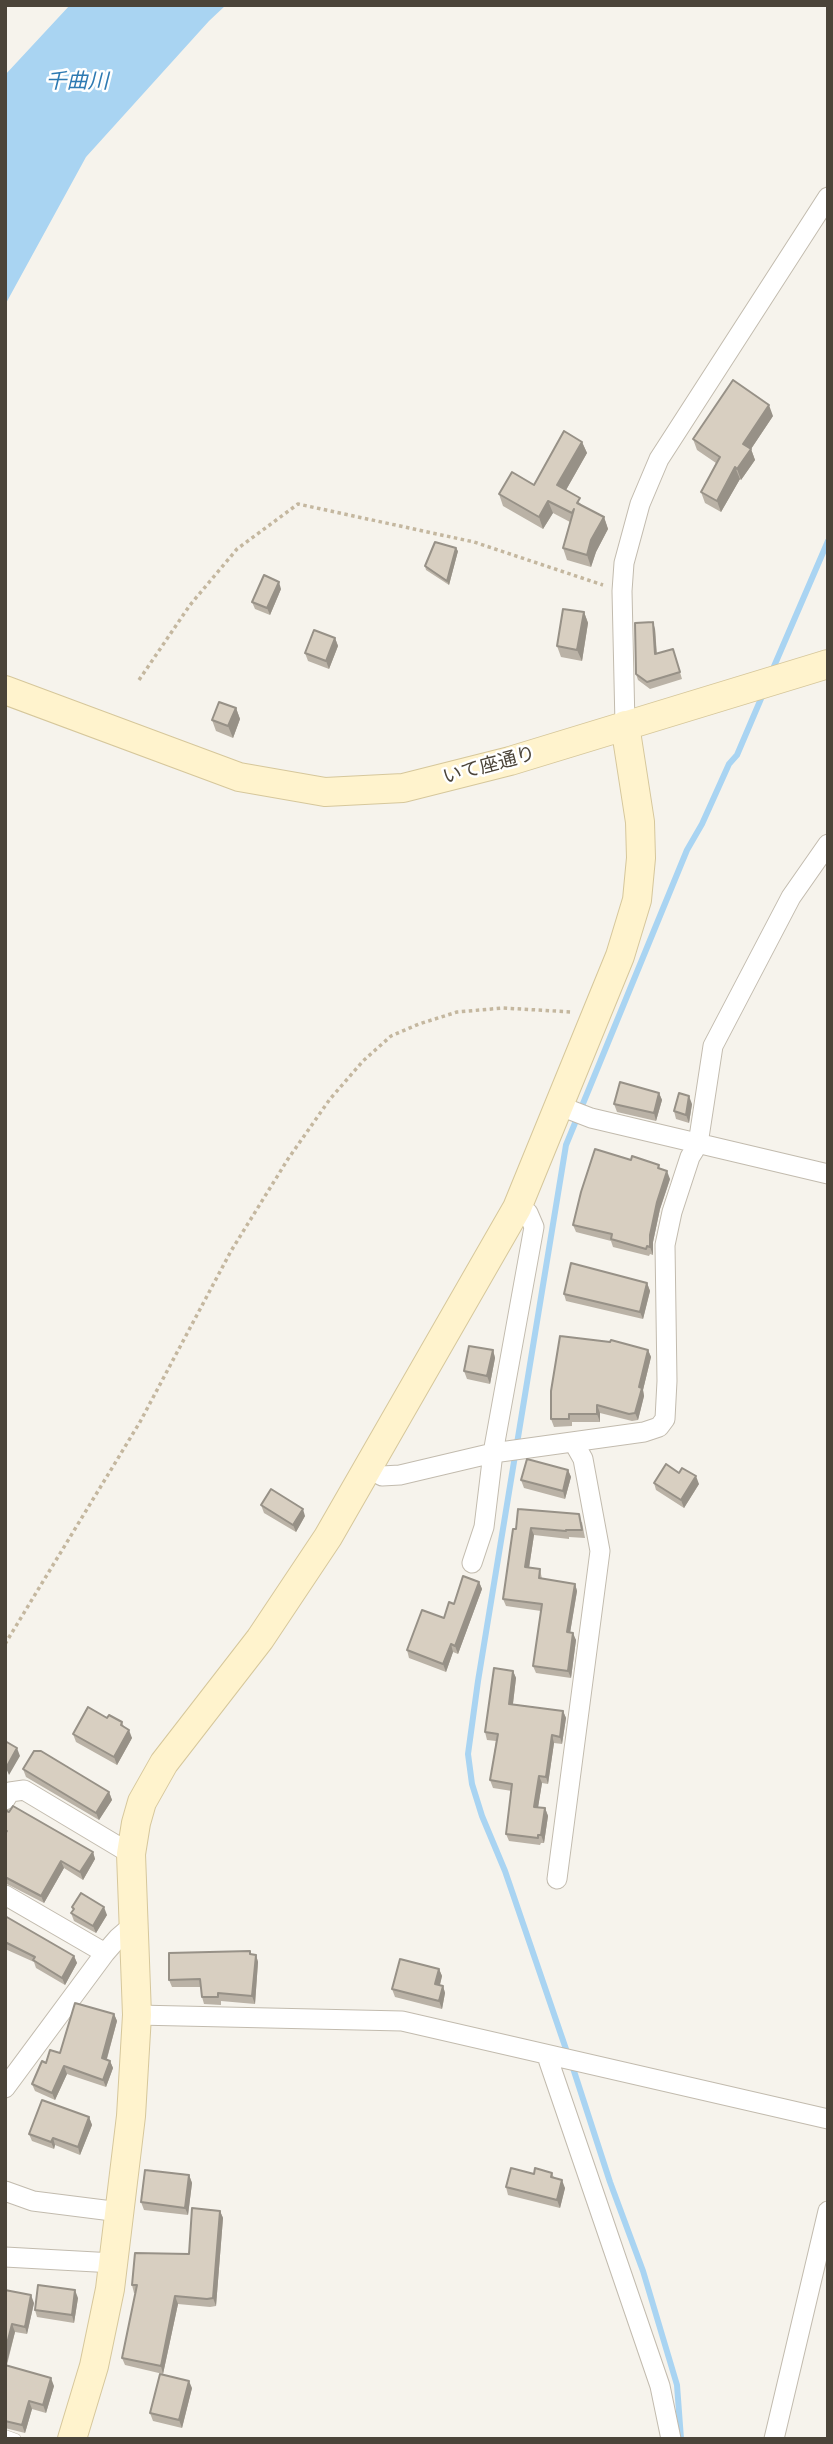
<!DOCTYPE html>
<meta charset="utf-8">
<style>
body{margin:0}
#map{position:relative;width:833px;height:2444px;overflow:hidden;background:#f6f3ec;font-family:Lato,sans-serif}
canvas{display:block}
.frame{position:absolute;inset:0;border:7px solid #4b4439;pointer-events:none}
</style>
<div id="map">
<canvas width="833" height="2444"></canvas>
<div class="frame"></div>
</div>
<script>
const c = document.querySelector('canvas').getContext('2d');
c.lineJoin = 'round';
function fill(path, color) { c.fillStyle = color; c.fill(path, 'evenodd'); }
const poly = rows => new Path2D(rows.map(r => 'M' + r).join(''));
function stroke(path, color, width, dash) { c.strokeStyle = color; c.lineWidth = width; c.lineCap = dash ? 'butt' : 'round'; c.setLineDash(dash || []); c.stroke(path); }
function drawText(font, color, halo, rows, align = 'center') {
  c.font = font + ' Lato,"Noto Sans JP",sans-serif'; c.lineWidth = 5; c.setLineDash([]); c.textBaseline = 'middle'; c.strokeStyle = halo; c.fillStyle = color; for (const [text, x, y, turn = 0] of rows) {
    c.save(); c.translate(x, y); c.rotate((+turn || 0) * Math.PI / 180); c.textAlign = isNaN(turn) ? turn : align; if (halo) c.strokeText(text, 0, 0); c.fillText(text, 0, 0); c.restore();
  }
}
fill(poly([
 [70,5,226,5,209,21,86,157,5,305,5,75]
]), '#a9d4f2');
stroke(poly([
 [772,671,828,541],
 [568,2055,505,1871,482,1816,472,1784,468,1754,478,1681,566,1145,687,850,702,824,729,764,737,755,763,694],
 [572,2065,610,2182,643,2271,677,2385,681,2439]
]), '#a9d4f2', 6);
const lane = poly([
 [5,2435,16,2439]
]);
const street = poly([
 [625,725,622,591,624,563,640,504,659,459,828,197],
 [560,1106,591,1118,828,1174],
 [369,1468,382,1476,400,1475,493,1453,644,1432,659,1427,665,1419,667,1381,665,1245,672,1212,690,1157,698,1144,713,1046,791,897,828,844],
 [472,1563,484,1527,493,1453,534,1227,528,1213,517,1208],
 [5,1800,10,1792,24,1790,131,1854],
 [557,1879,600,1551,583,1459,574,1443],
 [5,1895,105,1953],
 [137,2015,402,2021,828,2119],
 [547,2056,660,2386,671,2439],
 [5,2088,105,1953,118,1938,133,1925],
 [5,2191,33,2201,120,2212],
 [5,2257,114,2263],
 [774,2439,828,2211]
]);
const secondary = poly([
 [5,690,239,777,325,792,403,788,510,761,828,664],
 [72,2439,94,2366,110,2289,131,2116,137,2015,131,1854,136,1823,142,1802,164,1763,260,1639,328,1537,517,1208,620,956,637,900,641,858,640,822,625,725]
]);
stroke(lane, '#c2bbae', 11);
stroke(street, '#c2bbae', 21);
stroke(secondary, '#d6c79b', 30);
stroke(poly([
 [139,680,190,605,237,549,298,504,474,542,603,585],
 [5,1644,140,1422,231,1251,288,1159,330,1099,363,1061,391,1036,419,1024,457,1012,503,1008,572,1012]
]), '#c4b79f', 3.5, [3.5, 3.5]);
stroke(lane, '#fff', 10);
stroke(street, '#fff', 19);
stroke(secondary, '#fff3cd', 28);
fill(poly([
 [773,416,751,449,755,460,741,480,740,479,721,512,705,503,701,492,716,463,697,450,693,439],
 [582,442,587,453,566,490,583,506,604,517,608,529,596,552,591,567,567,560,563,548,570,522,553,513,543,529,503,506,499,494,534,485],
 [458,551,449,585,426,570,425,566],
 [281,589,270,615,255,609,252,602],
 [584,612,588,623,582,661,561,657,557,646],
 [655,629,657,654,673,649,682,679,650,689,638,680,636,674],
 [335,638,338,646,329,669,308,661,305,653],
 [236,708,240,719,233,738,216,731,212,720],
 [659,1093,662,1100,656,1121,617,1112,614,1104],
 [692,1104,689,1123,676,1119,674,1111],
 [631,1160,659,1165,660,1169,670,1179,660,1209,653,1242,653,1255,650,1254,649,1256,613,1247,611,1241,576,1232,573,1225],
 [647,1283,650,1291,643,1319,566,1301,564,1294],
 [493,1350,495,1358,490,1384,467,1379,464,1371],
 [648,1350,651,1357,643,1390,644,1396,638,1420,632,1421,600,1413,600,1422,572,1422,572,1426,554,1427,551,1419],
 [568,1470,571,1477,565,1499,524,1488,521,1480],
 [679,1473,699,1484,684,1508,656,1490,654,1483],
 [261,1505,305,1516,296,1532,264,1513],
 [582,1522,585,1538,569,1537,569,1539,534,1535,529,1568,540,1569,542,1579,575,1584,577,1591,570,1633,576,1640,571,1678,536,1673,533,1666,541,1611,506,1606,503,1599,516,1529],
 [479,1582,482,1589,458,1654,453,1652,446,1672,409,1658,407,1650,444,1618,454,1604],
 [513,1671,516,1678,513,1704,563,1711,566,1718,562,1744,554,1743,548,1784,542,1783,538,1807,545,1808,548,1816,544,1843,541,1843,540,1845,509,1841,506,1834,512,1791,493,1788,490,1780,496,1741,487,1740,485,1732],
 [107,1718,122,1722,124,1727,132,1738,117,1765,76,1742,73,1734],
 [23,1769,109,1792,112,1800,99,1820,26,1777],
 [5,1810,93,1852,95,1859,83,1880,64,1868,44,1903,5,1883],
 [72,1907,107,1915,96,1933,74,1921,71,1913,73,1910],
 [5,1916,74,1956,77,1963,65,1985,36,1968,34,1962,5,1949],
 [250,1951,252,1955,256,1955,258,1962,255,2004,221,2001,221,2005,204,2004,202,1997,201,1987,172,1987,169,1980],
 [439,1969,442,1976,440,1985,443,1986,445,1993,442,2009,395,1997,392,1989],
 [114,2014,117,2021,107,2059,110,2061,113,2068,106,2087,67,2074,55,2100,35,2091,32,2084,46,2063],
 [89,2117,92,2125,80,2155,55,2145,54,2149,32,2141,29,2134],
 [552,2173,554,2178,565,2188,560,2208,508,2195,506,2187,534,2174],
 [189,2175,192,2183,188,2215,144,2210,141,2202],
 [220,2211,223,2218,216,2306,210,2307,178,2304,163,2374,125,2365,122,2358,136,2293,134,2293,132,2285,189,2254],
 [5,2290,34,2303,27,2334,15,2332,7,2365,54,2386,46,2413,32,2409,25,2433,5,2428],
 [78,2298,74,2323,37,2317,35,2310],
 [192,2388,182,2428,153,2421,150,2413]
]), '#bab2a6');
fill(poly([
 [769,405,773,416,751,449,755,460,741,480,737,469,743,444],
 [582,442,587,453,562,497,557,485],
 [735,467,740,479,721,512,717,501],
 [548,501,553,513,543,529,539,517],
 [604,517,608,529,596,552,591,567,587,555,591,540],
 [456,548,458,551,449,585,447,581],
 [279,582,281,589,270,615,267,608],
 [584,612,588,623,582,661,577,650],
 [653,622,655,629,657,661,655,654],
 [335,638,338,646,329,669,326,661],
 [236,708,240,719,233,738,228,726],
 [659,1093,662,1100,656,1121,654,1113],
 [689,1096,692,1104,689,1123,686,1115],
 [667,1171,670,1179,660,1209,653,1242,653,1255,650,1247,650,1235,657,1202],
 [647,1283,650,1291,643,1319,640,1312],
 [493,1350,495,1358,490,1384,487,1376],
 [648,1350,651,1357,643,1390,644,1396,638,1420,635,1413,639,1387],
 [597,1405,600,1413,600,1422,597,1414],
 [568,1470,571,1477,565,1499,563,1491],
 [696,1476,699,1484,684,1508,681,1500],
 [303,1509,305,1516,296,1532,293,1525],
 [531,1528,534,1535,528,1574,525,1567],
 [479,1582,482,1589,458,1654,455,1646],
 [575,1584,577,1591,569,1639,567,1632],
 [573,1633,576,1640,571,1678,568,1671],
 [451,1644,453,1652,446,1672,443,1664],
 [513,1671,516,1678,512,1711,509,1704],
 [563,1711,566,1718,562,1744,560,1737],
 [129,1730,132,1738,117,1765,114,1757],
 [552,1735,554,1743,548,1784,546,1777],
 [17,1748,20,1756,9,1775,6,1768],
 [539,1776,542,1783,537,1814,534,1807],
 [109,1792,112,1800,99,1820,96,1813],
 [545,1808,548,1816,544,1843,541,1835],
 [93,1852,95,1859,83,1880,80,1872],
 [61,1861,64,1868,44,1903,41,1896],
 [104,1907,107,1915,96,1933,93,1926],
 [256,1955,258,1962,255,2004,252,1996],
 [74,1956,77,1963,65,1985,62,1978],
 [439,1969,442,1976,438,1992,435,1984],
 [443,1986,445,1993,442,2009,439,2001],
 [114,2014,117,2021,105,2065,102,2058],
 [110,2061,113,2068,106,2087,103,2080],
 [64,2066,67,2074,55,2100,52,2093],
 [89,2117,92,2125,80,2155,78,2147],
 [53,2138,55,2145,54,2149,51,2142],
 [189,2175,192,2183,188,2215,185,2208],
 [562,2180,565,2188,560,2208,557,2200],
 [220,2211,223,2218,216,2306,213,2298],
 [75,2290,78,2298,74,2323,72,2315],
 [31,2295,34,2303,27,2334,25,2327],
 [175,2296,178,2304,163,2374,161,2366],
 [12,2324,15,2332,5,2370,5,2352],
 [51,2378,54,2386,46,2413,43,2405],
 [189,2381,192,2388,182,2428,179,2420],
 [29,2401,32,2409,25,2433,22,2425]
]), '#979187');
const building = poly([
 [733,380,769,405,743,444,751,449,737,469,735,467,717,501,701,492,720,457,693,439,733,380],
 [564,431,582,442,557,485,580,498,577,503,604,517,591,540,587,555,563,548,574,509,572,513,548,501,539,517,499,494,512,472,534,485,564,431],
 [435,542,456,548,447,581,425,566,435,542],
 [264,575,279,582,267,608,252,602,264,575],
 [563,609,584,612,577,650,557,646,563,609],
 [653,622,655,654,673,649,680,672,647,682,636,674,635,623,653,622],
 [314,630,335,638,326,661,305,653,314,630],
 [219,702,236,708,228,726,212,720,219,702],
 [620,1082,659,1093,654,1113,614,1104,620,1082],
 [679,1093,689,1096,686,1115,674,1111,679,1093],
 [595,1149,631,1160,632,1156,659,1165,658,1168,667,1171,657,1202,650,1235,650,1247,647,1246,646,1249,611,1239,612,1234,573,1225,581,1192,595,1149],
 [571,1263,647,1283,640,1312,564,1294,571,1263],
 [560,1336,610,1342,611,1340,648,1350,639,1387,642,1388,635,1413,629,1414,597,1405,597,1414,569,1414,569,1419,551,1419,551,1391,560,1336],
 [469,1346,493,1350,487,1376,464,1371,469,1346],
 [527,1459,568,1470,563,1491,521,1480,527,1459],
 [666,1464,679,1473,682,1468,696,1476,681,1500,654,1483,666,1464],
 [271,1489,303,1509,293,1525,261,1505,271,1489],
 [518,1509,579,1514,582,1530,566,1530,566,1531,531,1528,525,1567,540,1569,539,1578,575,1584,567,1632,573,1633,568,1671,533,1666,542,1604,503,1599,513,1529,516,1529,518,1509],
 [463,1576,479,1582,455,1646,451,1644,443,1664,407,1650,422,1610,444,1618,449,1602,454,1604,463,1576],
 [494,1668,513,1671,509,1704,563,1711,560,1737,552,1735,546,1777,539,1776,534,1807,545,1808,541,1835,538,1835,538,1838,506,1834,512,1784,490,1780,498,1734,485,1732,494,1668],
 [88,1707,107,1718,109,1715,122,1722,121,1725,129,1730,114,1757,73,1734,88,1707],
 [5,1741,17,1748,6,1768,5,1767,5,1741],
 [34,1751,41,1751,109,1792,96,1813,23,1769,34,1751],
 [13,1806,93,1852,80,1872,61,1861,41,1896,5,1877,5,1834,7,1831,5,1831,5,1810,9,1812,13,1806],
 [81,1893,104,1907,93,1926,71,1913,74,1909,72,1907,81,1893],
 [5,1916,74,1956,62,1978,33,1960,35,1957,5,1942,5,1916],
 [250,1951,250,1954,256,1955,252,1996,218,1993,218,1997,202,1997,200,1979,169,1980,169,1953,250,1951],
 [400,1959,439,1969,435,1984,443,1986,439,2001,392,1989,400,1959],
 [75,2003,114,2014,102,2058,110,2061,103,2080,64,2066,52,2093,32,2084,42,2061,46,2063,50,2050,60,2053,75,2003],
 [42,2100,89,2117,78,2147,53,2138,51,2142,29,2134,42,2100],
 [511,2168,534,2174,535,2168,552,2173,551,2177,562,2180,557,2200,506,2187,511,2168],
 [145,2170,189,2175,185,2208,141,2202,145,2170],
 [192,2208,220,2211,213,2298,207,2299,175,2296,161,2366,122,2358,137,2285,132,2285,135,2253,189,2254,192,2208],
 [38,2285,75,2290,72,2315,35,2310,38,2285],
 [5,2290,31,2295,25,2327,12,2324,5,2352,5,2290],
 [5,2365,51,2378,43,2405,29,2401,22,2425,5,2421,5,2365],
 [160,2374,189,2381,179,2420,150,2413,160,2374]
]);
fill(building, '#d8cfc1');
stroke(building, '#979187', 2);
drawText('19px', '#4b4439', '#fff', [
 ["いて座通り",489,765,-15]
]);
drawText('italic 21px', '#2e7ab2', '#fff', [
 ["千曲川",77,81]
]);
</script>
